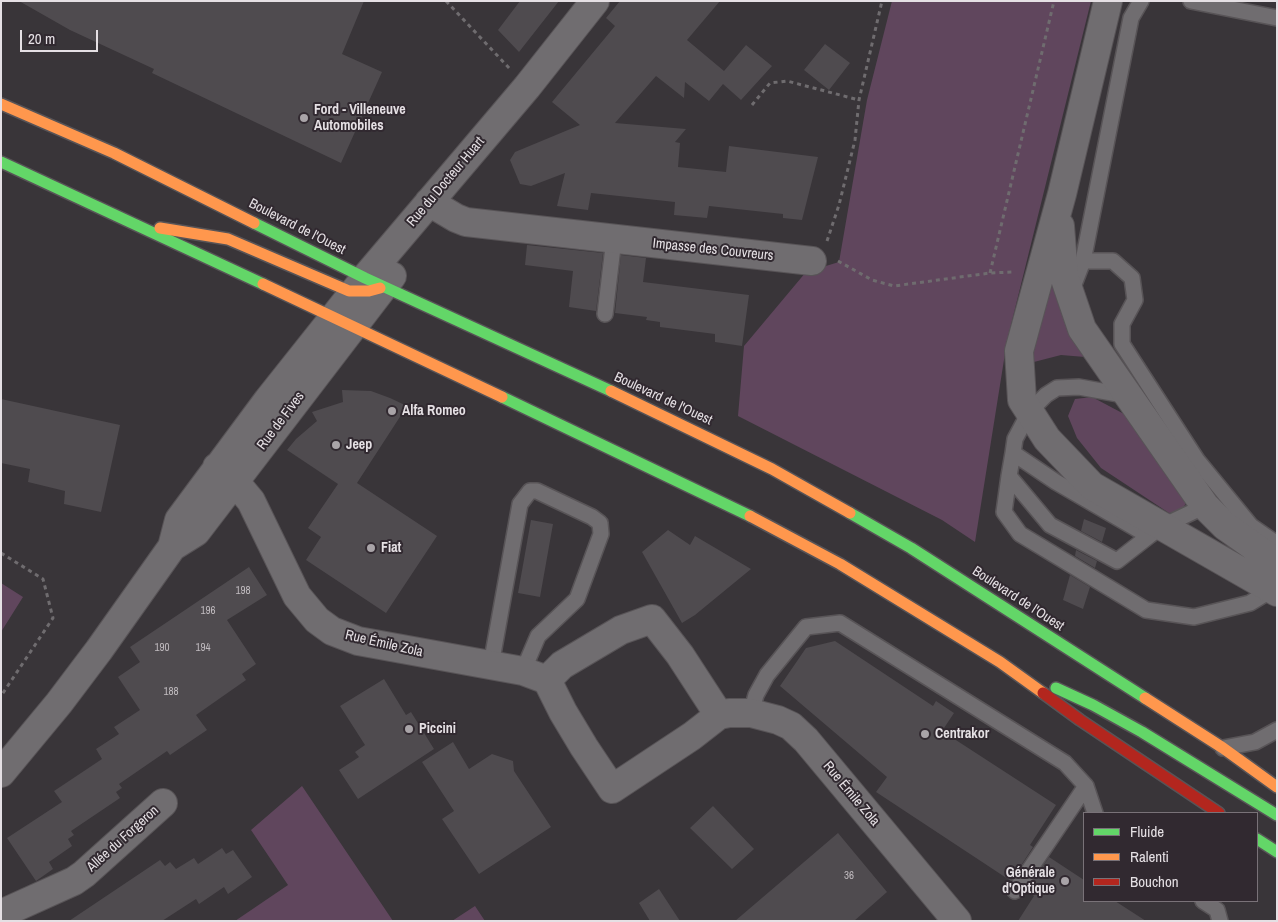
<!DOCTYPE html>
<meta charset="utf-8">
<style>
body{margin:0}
#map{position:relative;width:1278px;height:922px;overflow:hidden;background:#393539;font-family:"Archivo Narrow",sans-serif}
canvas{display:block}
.frame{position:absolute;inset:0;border:2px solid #e5e0e4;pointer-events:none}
.legend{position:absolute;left:1083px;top:812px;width:175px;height:90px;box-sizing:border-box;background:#312930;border:1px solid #797278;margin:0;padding:6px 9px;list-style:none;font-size:15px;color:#e5e0e4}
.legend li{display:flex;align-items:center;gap:10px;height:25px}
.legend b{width:25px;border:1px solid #797278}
.scale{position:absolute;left:20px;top:30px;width:78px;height:22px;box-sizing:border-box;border:2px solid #e5e0e4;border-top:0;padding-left:6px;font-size:15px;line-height:18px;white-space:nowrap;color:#e5e0e4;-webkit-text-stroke:4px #312930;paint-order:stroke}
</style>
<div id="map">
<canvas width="1278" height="922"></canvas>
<div class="frame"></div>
<ul class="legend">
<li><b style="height:6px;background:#63d668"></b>Fluide</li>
<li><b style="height:6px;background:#ff974d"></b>Ralenti</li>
<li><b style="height:6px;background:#b3261e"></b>Bouchon</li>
</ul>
<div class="scale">20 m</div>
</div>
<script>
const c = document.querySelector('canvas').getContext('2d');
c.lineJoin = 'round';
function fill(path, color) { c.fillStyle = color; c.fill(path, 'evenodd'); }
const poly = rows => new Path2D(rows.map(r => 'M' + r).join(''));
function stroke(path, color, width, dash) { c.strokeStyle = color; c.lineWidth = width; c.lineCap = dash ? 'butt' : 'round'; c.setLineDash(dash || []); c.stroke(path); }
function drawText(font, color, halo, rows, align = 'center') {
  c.font = font + ' "Archivo Narrow",sans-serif'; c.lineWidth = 4; c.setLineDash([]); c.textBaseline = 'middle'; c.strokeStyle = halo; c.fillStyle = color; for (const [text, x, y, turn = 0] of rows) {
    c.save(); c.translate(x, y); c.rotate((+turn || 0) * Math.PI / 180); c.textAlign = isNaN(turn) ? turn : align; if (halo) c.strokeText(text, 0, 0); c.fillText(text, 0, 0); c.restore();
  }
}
fill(poly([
 [892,1,1091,1,1007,341,975,542,942,520,738,416,744,346,806,272,839,262,867,100],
 [1056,262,1085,357,1061,355,1030,363,1034,341],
 [1092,397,1126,415,1187,502,1180,512,1169,513,1101,468,1077,438,1068,416,1075,399],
 [1,583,23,597,1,632],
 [302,786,393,921,235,921,288,885,251,830],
 [475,906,485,921,452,921]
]), '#60465d');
fill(poly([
 [19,1,364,1,342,54,382,72,341,163,152,73,154,69,70,30],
 [520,1,559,1,519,52,498,30],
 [620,1,720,1,687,40,724,71,746,45,772,66,741,100,723,84,709,101,685,82,684,98,656,76,615,123,686,129,675,142,680,143,678,167,726,172,729,146,818,157,802,220,783,218,783,214,709,206,707,218,674,215,675,202,591,193,588,210,572,208,557,206,565,173,531,186,520,184,510,160,515,152,580,125,552,102,615,26,606,18],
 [825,44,850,63,829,90,804,70],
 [527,245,603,253,596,311,569,307,573,271,525,265],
 [621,255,646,258,643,282,749,295,742,346,715,342,715,334,660,327,660,322,646,320,647,317,615,313],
 [342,390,371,391,390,398,407,406,357,483,437,536,386,613,306,560,321,537,308,528,338,484,287,450,296,439,317,421,312,412,343,402],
 [1,399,120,425,101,512,64,504,65,491,28,482,30,469,1,463],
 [1084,519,1106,528,1102,542,1081,531],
 [531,520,553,524,540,597,518,593],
 [668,530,690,545,695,536,751,569,695,615,682,623,642,552],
 [1076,550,1097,561,1095,568,1075,556],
 [249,567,267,595,227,620,256,664,242,674,246,680,196,715,207,730,170,755,167,751,119,784,122,788,116,792,120,798,71,831,74,835,68,839,72,846,49,862,53,869,36,881,7,838,62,802,54,791,102,759,96,749,119,734,114,727,140,710,118,677,140,662,130,647],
 [1070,575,1090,587,1083,609,1063,600],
 [835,641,933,706,936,701,954,713,942,731,1056,805,1030,845,1033,847,1011,881,876,792,887,777,780,686,806,648],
 [384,679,406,715,411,712,434,749,358,799,339,770,359,757,355,752,365,745,340,706],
 [453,742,469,769,492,754,513,761,514,771,551,827,479,874,442,819,454,811,422,762],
 [713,806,754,849,732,869,690,828],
 [838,833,887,892,854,921,735,921],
 [222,848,226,854,233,850,252,877,228,894,224,887,199,904,196,899,162,921,69,921,160,860,165,866,170,862,176,869,194,858,198,864],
 [1049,857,1084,880,1084,901,1115,901,1146,921,1018,921,1034,896,1026,891],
 [659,889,680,921,650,921,639,903]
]), '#4f4b4f');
const lane = poly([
 [1191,1,1277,18],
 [1083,261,1113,261,1132,278,1135,300,1122,324,1122,344,1197,460,1251,526,1277,544],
 [1071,292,1083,261,1131,18,1141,1],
 [605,314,614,239],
 [1129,396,1079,387,1057,388,1046,395,1030,411,1015,439,1013,453,1056,482,1149,536,1163,526,1205,506],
 [1013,453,1009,476,1050,525,1117,561,1149,536],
 [1009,476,1004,512,1020,534,1146,610,1194,617,1250,603,1273,589,1274,593],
 [491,665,520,504,530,491,537,491,592,517,600,523,601,534,577,599,538,636,523,671],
 [751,713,756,695,767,675,806,627,840,623,1065,763,1086,786,1015,891],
 [1223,748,1255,742,1277,730],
 [1086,786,1095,813],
 [1203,901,1217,910,1220,921]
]);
const street = poly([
 [1108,1,1062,194,1019,351,1022,400,1047,439,1092,486,1277,592],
 [429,202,456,218,466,222,812,261],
 [1060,226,1064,276,1082,329,1205,506,1225,526,1277,563],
 [217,467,241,489,251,501,297,596,317,620,332,631,358,641,523,671,547,680,563,712,584,747,612,789,692,736,719,715,729,713,751,713,778,720,791,726,806,740,957,921],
 [172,547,196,532,392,276],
 [547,680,562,665,621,630,652,619,680,655,719,715],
 [1,773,59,703,99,650,172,547,179,520,268,400,365,278,527,87,595,1],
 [1,914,74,881,84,874,163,803]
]);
const fast = poly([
 [1,162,263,284],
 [254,223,365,278,611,391],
 [502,397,750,516],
 [850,513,911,548,1145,698],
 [1056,688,1093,705,1142,732,1277,815],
 [1257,839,1277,852]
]);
const slow = poly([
 [1,104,114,153,254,223],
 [160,228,228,239,349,291,369,291,380,288],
 [263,284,502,397],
 [611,391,772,469,850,513],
 [750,516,840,564,1000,662,1043,693],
 [1145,698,1223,748,1277,787]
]);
const jam = poly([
 [1043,693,1080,720,1219,813]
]);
stroke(lane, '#585457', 18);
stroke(street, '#585457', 30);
stroke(fast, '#585457', 14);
stroke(slow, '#585457', 14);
stroke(jam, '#585457', 14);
stroke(poly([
 [446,1,510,69],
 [752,105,770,83,787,81,859,100],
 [827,241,839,205,855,140,859,100,882,1],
 [838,261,872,280,894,286,990,273,1012,272],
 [990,273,1054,1],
 [1,553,43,579,53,618,1,696]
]), '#6f6c6f', 3, [4, 4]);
stroke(lane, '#706d70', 15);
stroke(street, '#706d70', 28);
stroke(fast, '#63d668', 11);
stroke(slow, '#ff974d', 11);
stroke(jam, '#b3261e', 11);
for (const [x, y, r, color] of [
 [304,118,5,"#a9a4a8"],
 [392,411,5,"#a9a4a8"],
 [336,445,5,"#a9a4a8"],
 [371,548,5,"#a9a4a8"],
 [409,729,5,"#a9a4a8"],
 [925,734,5,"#a9a4a8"],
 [1065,881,5,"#a9a4a8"]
]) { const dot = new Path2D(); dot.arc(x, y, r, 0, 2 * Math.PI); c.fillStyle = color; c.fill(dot); stroke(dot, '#312930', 2); }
drawText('11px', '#c0bbbf', null, [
 ["198",243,591],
 ["196",208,611],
 ["190",162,648],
 ["194",203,648],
 ["188",171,692],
 ["36",849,876]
]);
drawText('bold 14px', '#e5e0e4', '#312930', [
 ["Ford - Villeneuve",314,110],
 ["Automobiles",314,126],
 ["Alfa Romeo",402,411],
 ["Jeep",346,445],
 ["Fiat",381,548],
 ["Piccini",419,729],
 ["Centrakor",935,734],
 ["Générale",1055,873,"right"],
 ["d'Optique",1055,889,"right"]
], 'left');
drawText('14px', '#e5e0e4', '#312930', [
 ["Rue du Docteur Huart",446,182,-50],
 ["Boulevard de l'Ouest",297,227,27],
 ["Impasse des Couvreurs",713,250,6],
 ["Boulevard de l'Ouest",663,399,25],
 ["Rue de Fives",281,421,-53],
 ["Boulevard de l'Ouest",1018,599,33],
 ["Rue Émile Zola",384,644,13],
 ["Rue Émile Zola",851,794,50],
 ["Allée du Forgeron",123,839,-42]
]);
</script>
